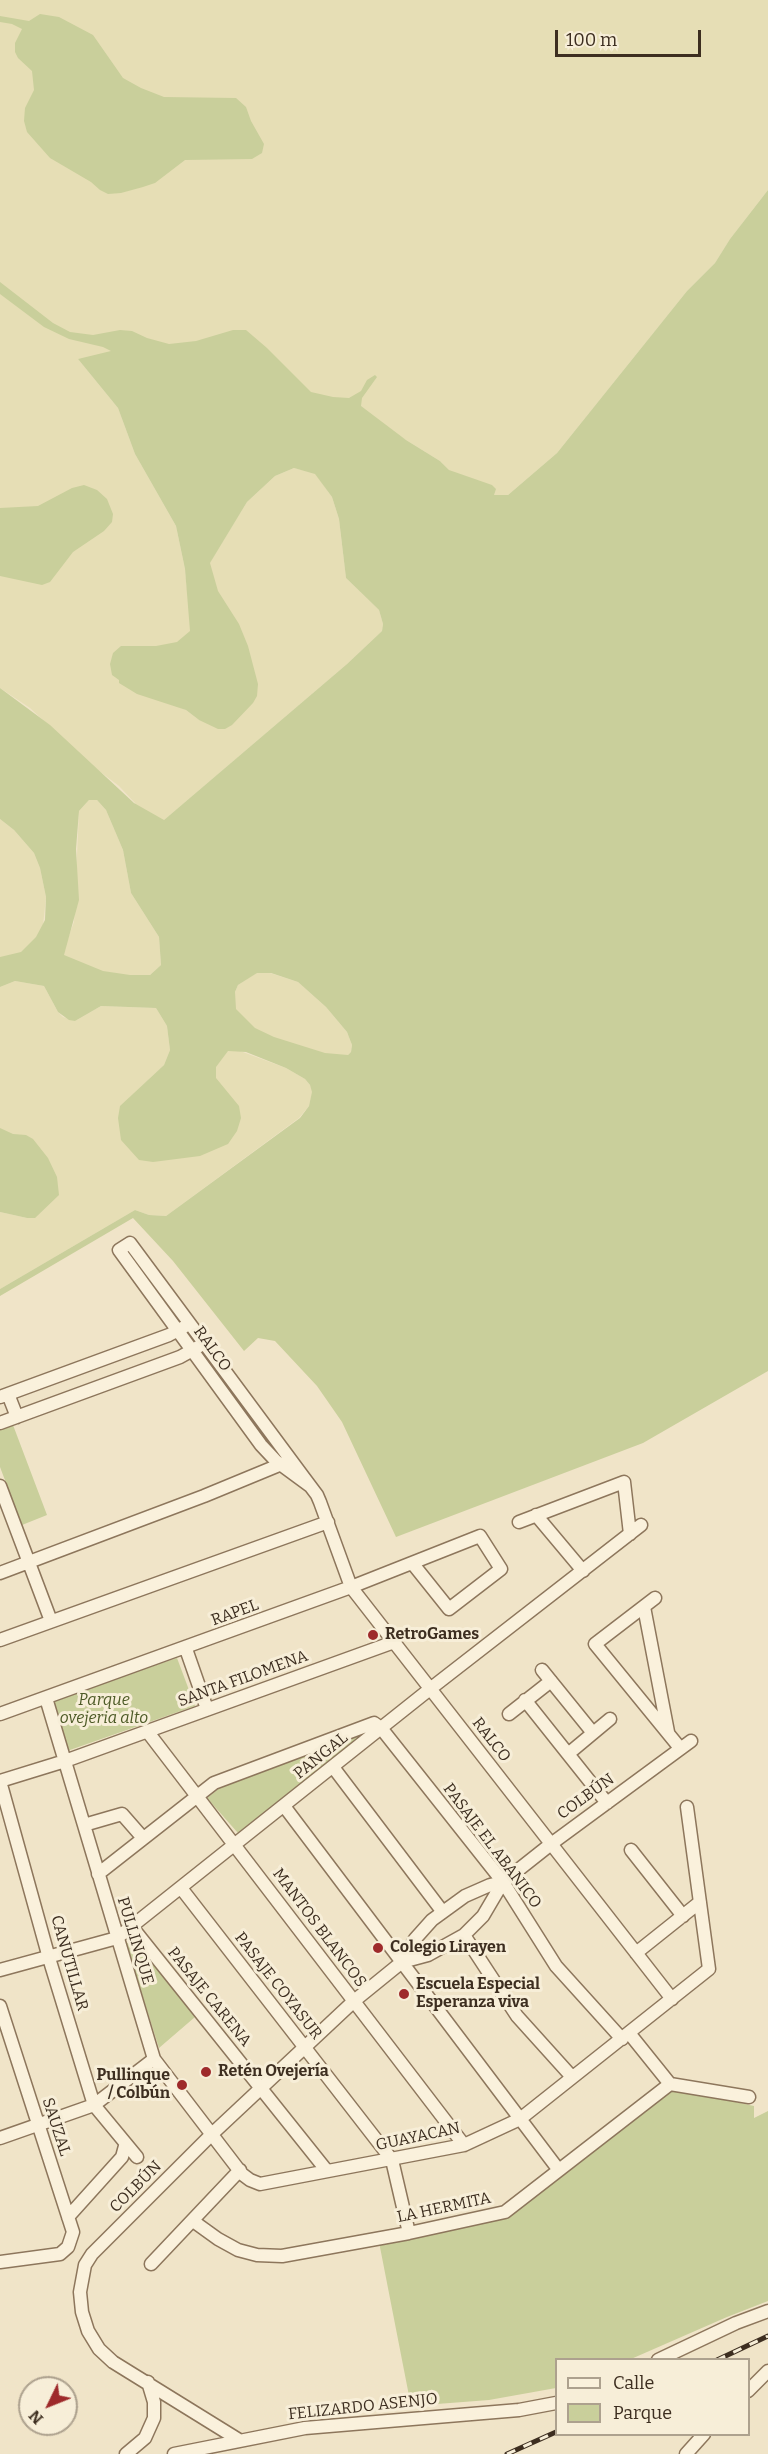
<!DOCTYPE html>
<meta charset="utf-8">
<style>
body{margin:0}
#map{position:relative;width:768px;height:2454px;overflow:hidden;background:#f0e4c8;font-family:Bitter,serif}
canvas{display:block}
.legend{position:absolute;left:555px;top:2358px;width:195px;height:78px;box-sizing:border-box;background:#f7eed8;border:2px solid #ada18e;margin:0;padding:8px 10px;list-style:none;font-size:18px;color:#3d2e20}
.legend li{display:flex;align-items:center;gap:12px;height:30px}
.legend b{width:30px;border:2px solid #ada18e}
.north{position:absolute;left:18px;top:2376px;width:60px;height:60px;box-sizing:border-box;background:#f7eed8;border:2px solid #ada18e;border-radius:50%;rotate:227deg;font-size:16px;font-weight:700;line-height:24px;text-align:center;color:#3d2e20}
.north::after{content:'';display:block;margin:auto;width:21px;height:27px;background:#9e2a2b;clip-path:polygon(50% 0,100% 100%,50% 72%,0 100%)}
.scale{position:absolute;left:555px;top:30px;width:146px;height:27px;box-sizing:border-box;border:3px solid #3d2e20;border-top:0;padding-left:8px;font-size:18px;line-height:21px;white-space:nowrap;color:#3d2e20;-webkit-text-stroke:4px #f7eed8;paint-order:stroke}
</style>
<div id="map">
<canvas width="768" height="2454"></canvas>
<ul class="legend">
<li><b style="height:8px;background:#faf1dc"></b>Calle</li>
<li><b style="height:16px;background:#c9cf9b"></b>Parque</li>
</ul>
<div class="north">N</div>
<div class="scale">100 m</div>
</div>
<script>
const c = document.querySelector('canvas').getContext('2d');
c.lineJoin = 'round';
function fill(path, color) { c.fillStyle = color; c.fill(path, 'evenodd'); }
const poly = rows => new Path2D(rows.map(r => 'M' + r).join(''));
function stroke(path, color, width, dash) { c.strokeStyle = color; c.lineWidth = width; c.lineCap = dash ? 'butt' : 'round'; c.setLineDash(dash || []); c.stroke(path); }
function drawText(font, color, halo, rows, align = 'center') {
  c.font = font + ' Bitter,serif'; c.lineWidth = 6; c.setLineDash([]); c.textBaseline = 'middle'; c.strokeStyle = halo; c.fillStyle = color; for (const [text, x, y, turn = 0] of rows) {
    c.save(); c.translate(x, y); c.rotate((+turn || 0) * Math.PI / 180); c.textAlign = isNaN(turn) ? turn : align; if (halo) c.strokeText(text, 0, 0); c.fillText(text, 0, 0); c.restore();
  }
}
fill(poly([
 [0,0,768,0,768,190,730,239,715,263,687,291,557,453,508,495,478,495,464,486,440,461,406,440,320,396,152,357,78,359,118,408,135,454,176,526,185,569,191,627,189,643,167,702,186,710,199,720,237,637,207,567,247,502,275,476,294,468,315,473,332,497,339,519,346,578,379,610,383,624,382,631,347,664,150,832,135,803,119,786,90,764,30,708,0,688],
 [89,800,97,800,106,810,123,850,131,893,159,937,161,965,150,975,136,978,105,978,63,957,66,943,74,922,79,811],
 [0,819,14,830,34,853,40,868,46,897,42,935,33,948,0,963],
 [256,973,270,973,298,982,326,1007,347,1032,352,1045,351,1052,346,1057,331,1061,256,1036,235,1010,235,992,238,985],
 [15,981,44,986,58,1012,63,1017,75,1021,101,1006,156,1008,167,1026,170,1050,164,1065,129,1098,204,1074,225,1051,240,1051,286,1068,305,1079,310,1085,313,1092,309,1106,299,1118,166,1216,149,1215,135,1210,0,1289,0,1212,27,1218,3,1134,0,1134,0,987]
]), '#e6deb5');
fill(poly([
 [40,14,59,17,93,35,123,78,141,88,164,97,236,98,246,107,251,121,264,144,262,153,252,159,185,160,155,183,143,187,121,193,108,194,100,190,91,182,50,158,27,132,24,121,25,108,34,90,32,71,18,58,15,52,15,43,22,29,12,24,0,22,0,16,29,21],
 [768,190,768,1371,643,1443,396,1537,342,1422,317,1386,275,1341,258,1338,244,1351,173,1261,133,1218,0,1296,0,1289,135,1210,149,1215,166,1216,300,1118,309,1106,312,1092,310,1085,305,1079,286,1068,246,1052,228,1051,216,1067,216,1078,239,1106,241,1118,237,1131,228,1144,200,1156,153,1162,139,1160,121,1140,118,1118,120,1106,164,1065,170,1050,167,1026,156,1008,101,1006,75,1021,69,1020,58,1012,44,986,15,981,0,987,0,957,21,952,36,937,45,920,46,897,40,868,34,853,14,830,0,819,0,688,50,725,134,803,164,820,347,664,382,631,383,624,379,610,346,578,339,519,332,497,315,474,294,468,275,476,247,502,210,563,218,591,239,624,248,646,258,684,257,696,253,703,232,725,225,729,218,729,199,720,186,710,137,694,119,683,119,680,112,675,110,664,113,653,121,646,156,646,177,642,190,631,185,569,176,526,135,454,118,408,78,359,111,351,103,347,69,339,44,327,0,294,0,282,53,323,70,332,93,335,120,330,132,331,147,338,169,344,196,341,233,330,246,330,267,348,311,392,333,397,349,398,361,391,367,380,375,375,377,377,362,398,361,406,406,440,440,461,449,470,492,485,496,489,494,495,508,495,557,453,687,291,715,263,730,239],
 [89,800,97,800,106,810,123,850,131,893,159,937,161,965,150,975,130,975,103,971,64,955,79,900,76,849,79,811],
 [257,973,271,973,298,982,326,1007,347,1032,352,1045,351,1052,348,1055,325,1053,274,1037,255,1028,236,1009,235,992,238,985],
 [84,485,97,490,107,499,113,514,112,522,104,531,73,552,50,582,42,585,0,576,0,508,38,506,72,488],
 [0,1128,13,1134,26,1135,33,1139,48,1158,57,1177,59,1195,35,1218,27,1218,0,1212],
 [13,1425,47,1515,22,1525,0,1467,0,1430],
 [177,1658,195,1706,67,1751,52,1700],
 [366,1732,238,1833,207,1798,221,1787],
 [133,1939,195,2017,159,2048,126,1944],
 [671,2088,754,2106,754,2118,768,2111,768,2301,727,2317,631,2359,556,2360,556,2388,489,2400,411,2406,379,2242,504,2215]
]), '#c9cf9b');
const minor = poly([
 [8,1394,17,1417],
 [0,1397,169,1335,184,1327],
 [0,1423,180,1357,198,1347],
 [0,1486,51,1621],
 [310,1486,276,1461,261,1445,119,1250,130,1243,302,1475,317,1495,320,1502,351,1587,672,1999],
 [536,1515,583,1571],
 [519,1522,624,1482,630,1534],
 [0,1573,204,1496,284,1463],
 [655,1598,595,1644,680,1748],
 [644,1607,668,1732],
 [0,1640,328,1522],
 [186,1649,207,1709],
 [542,1670,593,1733],
 [46,1698,154,2059,242,2174,250,2180,260,2184,464,2145,520,2119,709,1969,687,1807],
 [525,1700,607,1803],
 [0,1714,351,1587,480,1536,501,1569,449,1609,413,1564],
 [509,1714,551,1681],
 [147,1731,464,2145],
 [568,1754,610,1719],
 [333,1767,442,1911],
 [0,1781,65,1761,394,1642],
 [0,1781,49,1958,94,2105,137,2157],
 [284,1806,558,2169],
 [84,1825,122,1814,143,1838],
 [631,1850,683,1916],
 [98,1874,214,1783,374,1723,381,1728,503,1882,556,1966,622,2039],
 [181,1888,392,2160,409,2233],
 [132,1927,327,2171],
 [464,1935,517,2016,572,2077],
 [636,1953,700,1902],
 [402,1962,428,1955,464,1935,483,1916,503,1882,551,1844,691,1741],
 [0,1970,117,1938,430,1689,641,1525],
 [0,2006,73,2232,68,2247,60,2254,0,2262],
 [629,2033,670,2084],
 [0,2138,94,2105,154,2059],
 [68,2217,122,2157,125,2146],
 [193,2221,218,2239,238,2250,257,2255,282,2256,409,2233,505,2212,670,2084,749,2097],
 [151,2264,240,2170],
 [658,2360,736,2323,768,2311],
 [748,2391,768,2371],
 [239,2440,113,2362,99,2349,88,2331,82,2312,80,2292,85,2265,92,2254,212,2134,354,2001,402,1962,415,1939,432,1920,465,1896,490,1885,503,1882],
 [126,2454,145,2438,154,2418,154,2402,148,2382],
 [174,2454,305,2428,519,2410,556,2403],
 [686,2454,704,2434]
]);
stroke(minor, '#8d765c', 15);
stroke(minor, '#faf1dc', 12);
const rail = poly([
 [717,2360,768,2336],
 [507,2454,556,2432]
]);
stroke(rail, '#3d2e20', 5);
stroke(rail, '#f7eed8', 3, [9]);
for (const [x, y, r, color] of [
 [373,1635,6,"#9e2a2b"],
 [378,1948,6,"#9e2a2b"],
 [404,1994,6,"#9e2a2b"],
 [206,2072,6,"#9e2a2b"],
 [182,2085,6,"#9e2a2b"]
]) { const dot = new Path2D(); dot.arc(x, y, r, 0, 2 * Math.PI); c.fillStyle = color; c.fill(dot); stroke(dot, '#f7eed8', 2); }
drawText('16px', '#3d2e20', '#f7eed8', [
 ["RALCO",212,1349,54],
 ["RAPEL",235,1613,-20],
 ["SANTA FILOMENA",243,1679,-20],
 ["RALCO",491,1740,52],
 ["PANGAL",321,1756,-39],
 ["COLBÚN",586,1797,-36],
 ["PASAJE EL ABANICO",492,1846,53],
 ["MANTOS BLANCOS",319,1928,53],
 ["PULLINQUE",135,1941,73],
 ["CANUTILLAR",69,1963,74],
 ["PASAJE COYASUR",278,1986,52],
 ["PASAJE CARENA",209,1997,51],
 ["SAUZAL",56,2127,72],
 ["GUAYACAN",418,2137,-12],
 ["COLBÚN",136,2187,-45],
 ["LA HERMITA",444,2208,-12],
 ["FELIZARDO ASENJO",363,2407,-6]
]);
drawText('bold 16px', '#3d2e20', '#f7eed8', [
 ["RetroGames",385,1635],
 ["Colegio Lirayen",390,1948],
 ["Escuela Especial",416,1985],
 ["Esperanza viva",416,2003],
 ["Retén Ovejería",218,2072],
 ["Pullinque",170,2076,"right"],
 ["/ Colbún",170,2094,"right"]
], 'left');
drawText('italic 16px', '#4d5a26', '#f7eed8', [
 ["Parque",104,1701],
 ["ovejeria alto",104,1719]
]);
</script>
